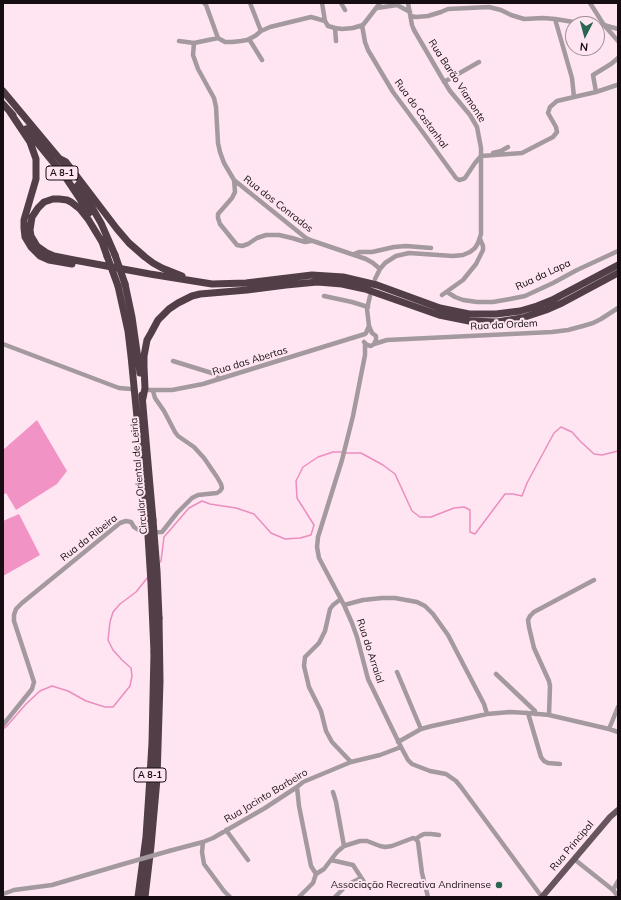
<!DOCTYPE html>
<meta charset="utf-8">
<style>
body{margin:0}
#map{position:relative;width:621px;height:900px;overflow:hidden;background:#fee5f1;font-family:Mulish,sans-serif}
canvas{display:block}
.frame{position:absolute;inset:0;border:4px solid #150d11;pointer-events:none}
.north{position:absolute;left:565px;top:16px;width:40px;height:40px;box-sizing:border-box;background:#fee5f1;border:1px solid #a18f97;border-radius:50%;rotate:186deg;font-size:11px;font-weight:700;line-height:16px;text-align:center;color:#150d11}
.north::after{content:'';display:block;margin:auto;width:14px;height:18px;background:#296550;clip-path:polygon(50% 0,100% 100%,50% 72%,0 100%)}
</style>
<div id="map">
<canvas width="621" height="900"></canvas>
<div class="frame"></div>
<div class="north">N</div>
</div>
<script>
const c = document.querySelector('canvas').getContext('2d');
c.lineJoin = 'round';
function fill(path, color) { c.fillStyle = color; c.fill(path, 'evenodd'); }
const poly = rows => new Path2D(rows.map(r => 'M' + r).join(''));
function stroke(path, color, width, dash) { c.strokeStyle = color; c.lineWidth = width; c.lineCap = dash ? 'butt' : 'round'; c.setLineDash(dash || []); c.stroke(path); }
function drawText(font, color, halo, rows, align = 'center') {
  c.font = font + ' Mulish,sans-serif'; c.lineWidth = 4; c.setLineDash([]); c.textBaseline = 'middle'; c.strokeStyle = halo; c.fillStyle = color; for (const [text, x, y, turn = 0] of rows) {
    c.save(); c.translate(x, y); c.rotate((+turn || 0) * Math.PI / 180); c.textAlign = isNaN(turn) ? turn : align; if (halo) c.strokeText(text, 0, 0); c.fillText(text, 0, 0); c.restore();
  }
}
fill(poly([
 [37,420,67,471,57,484,16,510,6,493,3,495,3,450],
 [19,514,40,555,3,576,3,521]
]), '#f293c6');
stroke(poly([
 [346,453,361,453,383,465,395,474,412,511,420,517,431,517,454,508,464,507,470,510,470,532,475,534,505,494,513,494,522,496,527,483,554,433,561,427,572,432,580,441,594,454,602,455,618,451],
 [159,563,161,561,164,537,189,508,202,501,210,504,236,508,254,514,271,533,285,539,300,538,311,535,314,525,297,498,296,481,303,467,318,457,333,452,342,452],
 [3,729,6,727,26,704,40,691,52,686,68,691,86,701,105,707,113,707,130,686,132,676,131,668,122,660,113,650,108,640,110,622,113,612,120,604,136,592,148,577]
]), '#eb8dbf', 1.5);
stroke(poly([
 [204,3,206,5,218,38,225,42,232,42,241,41,247,40,255,36,261,31,270,27,311,17,325,21,328,26,335,28,342,29,353,28,363,25,380,3],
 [250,3,261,31],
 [322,3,325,21],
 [341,3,345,10],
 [590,3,604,25,618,41],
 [377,8,397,5,399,6,410,12],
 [411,16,416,17,428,16,441,12,448,9,489,7,501,10,511,15,524,19,543,18,555,19,586,24],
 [555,19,572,78,574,97,596,92,593,75,611,64,618,58],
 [362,25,365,42,368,50,393,92,427,138,456,178,459,180,463,179,465,178,475,163,481,156,522,153,553,137,557,132,556,127,548,113,550,107,557,101,574,97],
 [597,26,604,25,618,29],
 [335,28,336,41],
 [218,38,194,43,193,55,198,69,214,98,216,107,218,143,220,152,224,163,234,180,306,238,313,241,366,259,373,263,380,269],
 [249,39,262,60],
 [179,41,194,43],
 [444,82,479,62],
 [596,92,617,85],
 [493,153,501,151,508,147],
 [234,180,235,192,232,198,218,214,218,218,220,224,237,245,242,246,248,244,257,238,266,235,279,235,292,238,305,242,311,241],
 [354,254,359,252,372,252,394,247,406,246,431,248],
 [375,279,380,269,385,263,396,256,409,253,453,256,463,255,470,252,475,248,478,243,481,234,481,148,477,127,470,115,450,91,442,78,414,30,412,25,408,3],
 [447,292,455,297,463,300,477,302,493,302,510,299,525,296,553,283,577,270,618,251],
 [442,295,463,280,476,264,483,250,483,246,480,239],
 [324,296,352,302,368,307],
 [366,333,369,326,367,309,370,296],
 [364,342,367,345,371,346,374,344,376,340,376,336,372,333,369,326],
 [365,343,365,355,353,416,342,460,318,537,317,547,319,558,344,605,352,623,357,637,368,679,401,747,408,760,412,764,417,766,430,771,446,774,456,781,461,787,542,897],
 [3,344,111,385,119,388,131,389],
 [374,344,387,340,552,332,568,330,583,326,593,323,601,319,618,308],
 [173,361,215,374,220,379],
 [149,390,172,390,203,384,365,334],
 [341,599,333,605,330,609,325,631,319,643,305,657,304,666,309,687,321,711,326,731,332,742,351,762],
 [344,605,363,600,382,598,395,598,417,602,425,606,433,614,448,635,484,704,487,714],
 [397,672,421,729],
 [496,674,535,711,535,714],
 [528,713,541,757,544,761,548,763,560,764],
 [549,715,550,686,549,681,534,648,529,627,528,620,530,616,534,612,594,580],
 [3,725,32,689,34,682,14,621,14,615,16,609,22,603,120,523,126,521,131,522,134,527,143,533,162,532,177,513,192,498,198,495,217,493,220,491,222,488,221,484,217,477,204,458,194,447,178,436,175,432,164,411,155,398,153,391],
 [609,729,618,707],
 [398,742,421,729,432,726,487,714,510,712,528,713,549,715,609,729,618,732],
 [297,787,299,806,311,866,316,874,324,869,337,852,344,846,360,841,367,841,380,846,385,847,392,846,413,838,416,839,418,842,422,873,428,897],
 [333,792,336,802,344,846],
 [226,830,248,860],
 [416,839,420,836,424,834,431,834,439,835],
 [169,851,203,842],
 [574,859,613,890,617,895],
 [331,860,353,865,368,888,369,889,372,888],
 [613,890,618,881],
 [3,894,14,890,52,885,120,865],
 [230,897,224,891,204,864,202,852,203,842,213,838,265,808,297,787,303,782,351,762,380,755,401,747],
 [299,897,313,883,316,874],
 [335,897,347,885,361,878]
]), '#a4999e', 4.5);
stroke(poly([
 [542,897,610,817,618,810]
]), '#67555e', 6);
stroke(poly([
 [3,91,63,163],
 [3,104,13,115],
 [10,112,30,142,36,159,36,179,24,220,24,228,25,237,31,247,40,256,49,260,72,264],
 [26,129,66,178,78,196,89,213],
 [60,159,66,162,117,229,129,243,145,257,153,263,162,268,182,276],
 [78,185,90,204,101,223,115,255],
 [101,239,107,256],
 [102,242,88,219,80,209,71,202,67,200,59,199,53,199,44,202,38,208,32,217,30,230,31,236,37,246,47,253,54,256,74,260,150,274,212,284,246,283,312,275,343,277,377,285,440,308,469,314,496,314,520,311,537,306,552,300,618,265],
 [125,284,132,317,140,373],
 [118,286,128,331,131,356,147,520],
 [142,395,153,520],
 [143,398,145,388,144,367,144,356,147,340,151,333,158,320,169,309,178,303,192,296,200,294,247,290,286,285,317,282,330,283,342,284,365,289,439,315,469,321,497,322,522,318,546,310,562,303,618,273],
 [138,897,146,837,149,792,152,743,154,652],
 [145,897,151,846,157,779,160,681,159,618]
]), '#513e47', 7);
stroke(poly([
 [120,865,169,851]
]), '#a4999e', 4.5);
stroke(poly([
 [115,255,125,284],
 [107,256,118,286],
 [147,520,151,583,154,652],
 [153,520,157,571,159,618]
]), '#513e47', 7);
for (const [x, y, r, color] of [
 [499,885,4,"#296550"]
]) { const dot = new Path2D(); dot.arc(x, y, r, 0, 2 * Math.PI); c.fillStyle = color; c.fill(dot); stroke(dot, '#fee5f1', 1.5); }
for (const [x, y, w] of [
 [62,173,32],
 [150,775,32]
]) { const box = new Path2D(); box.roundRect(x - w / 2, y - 7, w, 14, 3); c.fillStyle = '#fee5f1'; c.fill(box); stroke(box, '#150d11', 1); }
drawText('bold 9px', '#150d11', null, [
 ["A 8-1",62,173],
 ["A 8-1",150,775]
]);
drawText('10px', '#150d11', '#fee5f1', [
 ["Rua Barão Viamonte",457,81,57],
 ["Rua do Castanhal",421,114,54],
 ["Rua dos Conrados",278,204,38],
 ["Rua da Lapa",543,275,-25],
 ["Rua da Ordem",504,325,-3],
 ["Rua das Abertas",250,361,-17],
 ["Circular Oriental de Leiria",139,476,-95],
 ["Rua da Ribeira",89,538,-38],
 ["Rua do Arraial",370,651,72],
 ["Rua Jacinto Barbeiro",266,796,-31],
 ["Rua Principal",572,846,-50]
]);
drawText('10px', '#150d11', '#fee5f1', [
 ["Associação Recreativa Andrinense",491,885]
], 'right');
</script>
